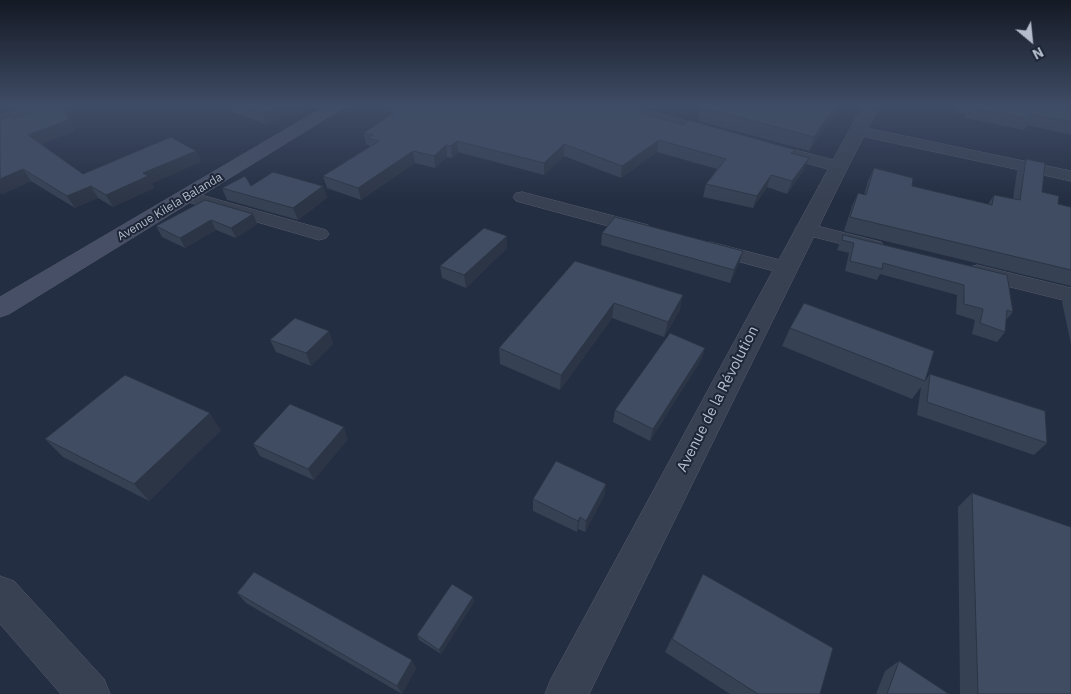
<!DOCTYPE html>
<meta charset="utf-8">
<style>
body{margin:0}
#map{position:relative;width:1071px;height:694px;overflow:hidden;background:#242e42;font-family:"IBM Plex Sans",sans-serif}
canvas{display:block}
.north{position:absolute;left:1006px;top:15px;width:50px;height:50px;-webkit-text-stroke:4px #1d2637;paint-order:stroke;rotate:152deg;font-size:14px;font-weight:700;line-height:20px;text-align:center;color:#b5bccc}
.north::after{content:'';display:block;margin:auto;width:18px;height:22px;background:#b5bccc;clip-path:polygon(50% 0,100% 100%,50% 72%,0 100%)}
</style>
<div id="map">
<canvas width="1071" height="694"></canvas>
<div class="north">N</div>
</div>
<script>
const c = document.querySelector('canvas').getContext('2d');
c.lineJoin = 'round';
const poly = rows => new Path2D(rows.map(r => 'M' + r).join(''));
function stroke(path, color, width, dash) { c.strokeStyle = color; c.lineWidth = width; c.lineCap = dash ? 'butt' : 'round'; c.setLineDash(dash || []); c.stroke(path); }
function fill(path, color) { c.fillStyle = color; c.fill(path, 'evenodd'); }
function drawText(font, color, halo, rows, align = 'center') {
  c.font = font + ' "IBM Plex Sans",sans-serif'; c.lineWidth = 4; c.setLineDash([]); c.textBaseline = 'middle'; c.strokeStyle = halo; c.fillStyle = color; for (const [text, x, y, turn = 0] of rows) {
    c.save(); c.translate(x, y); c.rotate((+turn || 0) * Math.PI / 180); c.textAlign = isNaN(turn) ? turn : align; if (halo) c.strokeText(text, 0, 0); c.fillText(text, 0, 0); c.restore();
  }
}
const minor = poly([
 [26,105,48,105,46,108,0,125,0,115,26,105],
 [606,105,631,105,699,125,702,128,699,131,694,133,608,108,606,105],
 [857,126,1071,171,1071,181,852,134,849,131,852,128,857,126],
 [777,145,844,163,846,167,844,171,838,172,771,153,769,150,771,147,777,145],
 [187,191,326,230,329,234,326,238,319,240,181,200,178,196,181,192,187,191],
 [522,192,648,225,651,229,648,233,641,235,516,201,513,197,516,193,522,192],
 [805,223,881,242,884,246,881,250,874,252,798,233,795,229,798,225,805,223],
 [710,242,792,263,795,268,792,273,785,274,703,252,700,248,703,244,710,242],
 [977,265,1071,288,1071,302,970,277,967,272,970,267,977,265]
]);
const tertiary = poly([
 [863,105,880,105,848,167,589,694,545,694,551,679,863,105],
 [0,576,14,581,104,679,110,694,61,694,0,624,0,576]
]);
const secondary = poly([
 [327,105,348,105,9,314,0,317,0,297,327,105]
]);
stroke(minor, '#535c6c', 1);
stroke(tertiary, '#535c6c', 1);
stroke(secondary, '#535c6c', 1);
fill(minor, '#384152');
fill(tertiary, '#384152');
fill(secondary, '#464f65');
fill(poly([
 [52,105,63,105,68,113,75,131,41,144,83,174,196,151,201,162,152,183,154,188,113,207,98,198,75,208,31,181,2,194,0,192,0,119,13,119],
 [231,105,299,105,300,109,267,125,233,112],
 [391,105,565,110,795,154,804,170,787,194,767,187,753,208,703,197,706,184,717,169,657,152,621,178,564,156,544,175,458,152,452,158,447,157,435,168,415,163,361,200,327,188,323,176,369,147,369,145,366,144,364,133,393,114],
 [840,105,809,151,698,121,700,107],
 [958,105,1071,105,1071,135,1027,125,1024,130,965,118,966,114,956,112],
 [1026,159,1042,192,1058,204,1071,207,1071,286,844,231,852,206,858,193,864,195,868,181,874,168,912,186,988,204,994,195,1013,199,1017,171],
 [251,186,323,186,327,198,298,220,227,200,222,188],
 [253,214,257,224,236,238,216,230,185,248,162,237,156,226],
 [602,233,743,251,739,263,730,283,601,245],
 [843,235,1007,275,1013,312,1006,320,1005,332,997,342,972,334,975,320,956,314,957,295,880,274,877,280,845,271,849,253,837,250],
 [507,236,507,248,466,288,442,278,440,266],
 [575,261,680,310,664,337,612,318,560,390,500,364,499,348],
 [1071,290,1071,344,1062,302],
 [790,328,925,381,930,374,1047,443,1034,455,917,415,921,387,912,399,782,346],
 [329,331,333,344,311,366,276,352,270,340],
 [705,348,701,360,650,441,613,422,615,410],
 [221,430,149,501,63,457,45,439],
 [348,439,314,480,260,456,253,444],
 [606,484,604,496,585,532,578,529,577,532,533,511,533,499],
 [972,493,1071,694,960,694,958,507],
 [703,574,820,694,730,694,665,652],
 [237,593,416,668,402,694,246,603],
 [473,597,474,602,441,654,419,640,417,635],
 [899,661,949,694,876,694,885,671]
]), '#364154');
fill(poly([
 [63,105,68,113,75,131,35,146,28,135],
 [282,105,299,105,300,109,267,125,263,114],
 [835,105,840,105,809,151,814,137],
 [659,140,657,152,621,178,622,166],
 [457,141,458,152,452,158,451,146],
 [564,144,564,156,544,175,544,163],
 [446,145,447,157,435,168,434,156],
 [196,151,201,162,152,183,154,188,113,207,106,195,143,173],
 [413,151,415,163,361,200,358,188],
 [809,158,804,170,787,194,792,181],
 [23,169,31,181,2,194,0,191,0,179],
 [771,175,767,187,753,208,757,196],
 [91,186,98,198,75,208,67,196],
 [323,186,327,198,298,220,293,208],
 [253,214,257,224,236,238,231,228],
 [211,220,216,230,185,248,180,238],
 [507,236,507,248,466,288,464,275],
 [743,251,739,263,730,283,734,270],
 [683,295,680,310,664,337,668,322],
 [614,303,612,318,560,390,561,375],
 [329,331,333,344,311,366,306,353],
 [705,348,701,360,650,441,653,429],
 [210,413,221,430,149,501,134,484],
 [344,427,348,439,314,480,308,469],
 [606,484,604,496,585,532,586,521],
 [580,517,578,529,577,532,578,521],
 [473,597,474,602,441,654,439,650],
 [412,660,416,668,402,694,397,686]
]), '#2c3545');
const building = poly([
 [52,105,63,105,68,120,28,135,83,174,171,137,196,151,143,173,148,176,106,195,91,186,67,196,23,169,0,179,0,119,9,116,13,119,52,105],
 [241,105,282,105,263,114,241,105],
 [392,105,547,105,565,110,571,105,611,105,684,125,689,120,796,150,791,153,809,158,792,181,771,175,757,196,706,184,726,159,659,140,622,166,564,144,544,163,457,141,451,146,446,145,434,156,413,151,358,188,323,176,379,141,367,138,373,135,364,133,401,108,392,105],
 [702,105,835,105,814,137,700,107,702,105],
 [971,105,1071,105,1071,122,1031,114,1030,119,971,107,971,105],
 [1026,159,1045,163,1042,192,1059,196,1058,204,1071,207,1071,270,850,217,858,193,866,195,874,168,913,178,912,186,992,205,994,195,1020,200,1026,159],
 [273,172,323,186,293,208,222,188,245,176,251,186,273,172],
 [205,200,253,214,231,228,211,220,180,238,156,226,205,200],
 [615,217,743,251,734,270,602,233,615,217],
 [484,228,507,236,464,275,440,266,484,228],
 [843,235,1007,275,1013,312,1007,310,1005,332,980,323,983,309,964,304,964,285,883,263,882,269,850,261,854,243,842,240,843,235],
 [575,261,683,295,668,322,614,303,561,375,499,348,575,261],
 [804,303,934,351,925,381,790,328,804,303],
 [295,318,329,331,306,353,270,340,295,318],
 [670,333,705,348,653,429,615,410,670,333],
 [930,374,1045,411,1047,443,927,402,930,374],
 [125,375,210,413,134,484,45,439,125,375],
 [290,404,344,427,308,469,253,444,290,404],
 [556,461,606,484,586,521,580,517,578,521,533,499,556,461],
 [972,493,1071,527,1071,694,978,694,972,493],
 [254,572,412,660,397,686,237,593,254,572],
 [703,574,833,648,820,694,758,694,672,639,703,574],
 [452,584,473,597,439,650,417,635,452,584],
 [899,661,949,694,887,694,899,661]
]);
fill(building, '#3f4c62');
stroke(building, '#2c3545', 1);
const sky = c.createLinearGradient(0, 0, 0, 203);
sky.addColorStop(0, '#141924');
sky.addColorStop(0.52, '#3f4c65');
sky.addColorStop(1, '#3f4c6500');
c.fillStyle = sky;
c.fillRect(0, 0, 1071, 203);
drawText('12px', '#b5bccc', '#1d2637', [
 ["Avenue Kilela Balanda",170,207,-31]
]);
drawText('15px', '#b5bccc', '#1d2637', [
 ["Avenue de la Révolution",718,399,-63]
]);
</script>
